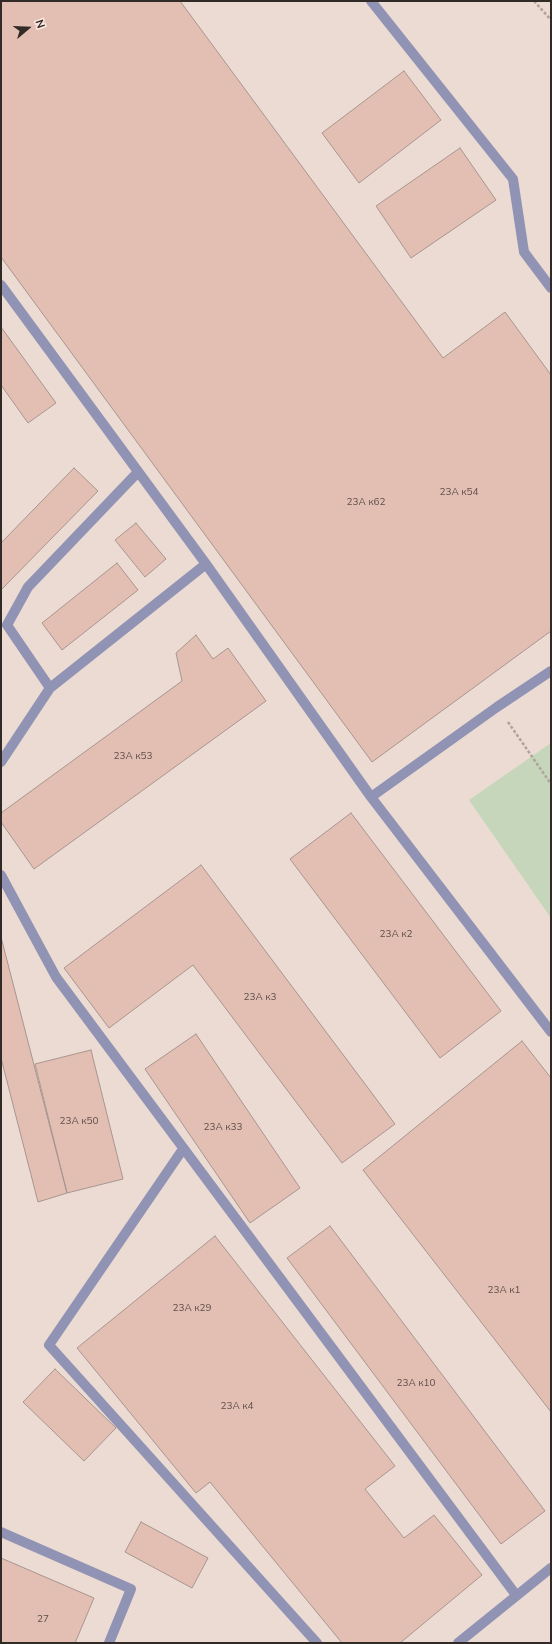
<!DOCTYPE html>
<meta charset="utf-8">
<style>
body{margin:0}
#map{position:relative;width:552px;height:1644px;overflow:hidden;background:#ecdbd2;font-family:"Nunito Sans",sans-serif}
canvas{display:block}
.frame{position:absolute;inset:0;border:2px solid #312a27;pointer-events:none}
.north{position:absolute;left:8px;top:8px;width:40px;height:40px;-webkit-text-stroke:3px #fae8df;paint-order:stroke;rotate:71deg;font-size:11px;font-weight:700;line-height:16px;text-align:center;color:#312a27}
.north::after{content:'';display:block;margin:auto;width:14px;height:18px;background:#312a27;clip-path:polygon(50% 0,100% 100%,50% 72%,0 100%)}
</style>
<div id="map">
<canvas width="552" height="1644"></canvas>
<div class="frame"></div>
<div class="north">N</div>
</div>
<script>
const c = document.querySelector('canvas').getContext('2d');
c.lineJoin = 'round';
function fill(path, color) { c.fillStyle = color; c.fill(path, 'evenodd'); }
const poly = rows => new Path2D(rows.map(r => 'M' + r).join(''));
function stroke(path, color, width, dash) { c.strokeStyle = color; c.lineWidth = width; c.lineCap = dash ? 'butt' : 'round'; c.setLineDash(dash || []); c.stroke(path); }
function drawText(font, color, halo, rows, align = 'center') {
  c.font = font + ' "Nunito Sans",sans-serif'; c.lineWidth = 4; c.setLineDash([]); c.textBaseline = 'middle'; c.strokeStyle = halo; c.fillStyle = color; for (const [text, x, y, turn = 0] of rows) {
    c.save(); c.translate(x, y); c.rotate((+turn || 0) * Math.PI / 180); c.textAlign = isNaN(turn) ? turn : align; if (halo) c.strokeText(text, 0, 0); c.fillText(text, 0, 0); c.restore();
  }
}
fill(poly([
 [551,743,551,918,469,800]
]), '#c5d6ba');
const building = poly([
 [1,1,180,1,443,358,505,312,551,375,551,631,372,762,1,257,1,1],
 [404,71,441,120,359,183,322,133,404,71],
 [460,148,496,200,411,258,376,206,460,148],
 [1,327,56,403,28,423,1,385,1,327],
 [74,468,98,491,1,590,1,543,74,468],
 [136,523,166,559,145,577,115,540,136,523],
 [117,563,138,590,62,650,42,623,117,563],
 [196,635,213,659,228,648,266,701,34,869,1,822,1,813,182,681,176,653,196,635],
 [351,813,501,1011,440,1058,290,859,351,813],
 [201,865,395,1124,342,1163,193,965,109,1028,64,968,201,865],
 [1,937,67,1193,38,1202,1,1058,1,937],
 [196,1034,300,1188,250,1223,145,1069,196,1034],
 [522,1041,551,1078,551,1412,363,1170,522,1041],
 [91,1050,123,1179,67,1193,35,1064,91,1050],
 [330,1226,545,1511,501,1544,287,1258,330,1226],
 [215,1236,395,1466,365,1489,404,1538,434,1515,482,1575,400,1643,342,1643,210,1482,196,1493,77,1348,215,1236],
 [55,1369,116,1428,84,1461,23,1402,55,1369],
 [141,1522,208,1558,192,1588,125,1552,141,1522],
 [1,1558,94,1598,75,1643,1,1643,1,1558]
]);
fill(building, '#e3bfb3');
stroke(building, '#a79590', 1);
stroke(poly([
 [534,1,551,20],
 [508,722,551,784]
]), '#b0a39b', 2.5, [3, 2]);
stroke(poly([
 [371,1,513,179,524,252,551,288],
 [1,285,206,564,371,797,497,707,551,671],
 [138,472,28,587,7,625,50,688,206,564],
 [1,762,50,688],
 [371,797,551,1032],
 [1,875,56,977,516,1595],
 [183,1149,49,1345,317,1643],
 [1,1532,131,1589,109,1643],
 [458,1643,551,1568]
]), '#9093b3', 10);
drawText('10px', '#5e4f4a', null, [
 ["23А к54",459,493],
 ["23А к62",366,503],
 ["23А к53",133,757],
 ["23А к2",396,935],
 ["23А к3",260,998],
 ["23А к50",79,1122],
 ["23А к33",223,1128],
 ["23А к1",504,1291],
 ["23А к29",192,1309],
 ["23А к10",416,1384],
 ["23А к4",237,1407],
 ["27",43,1620]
]);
</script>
